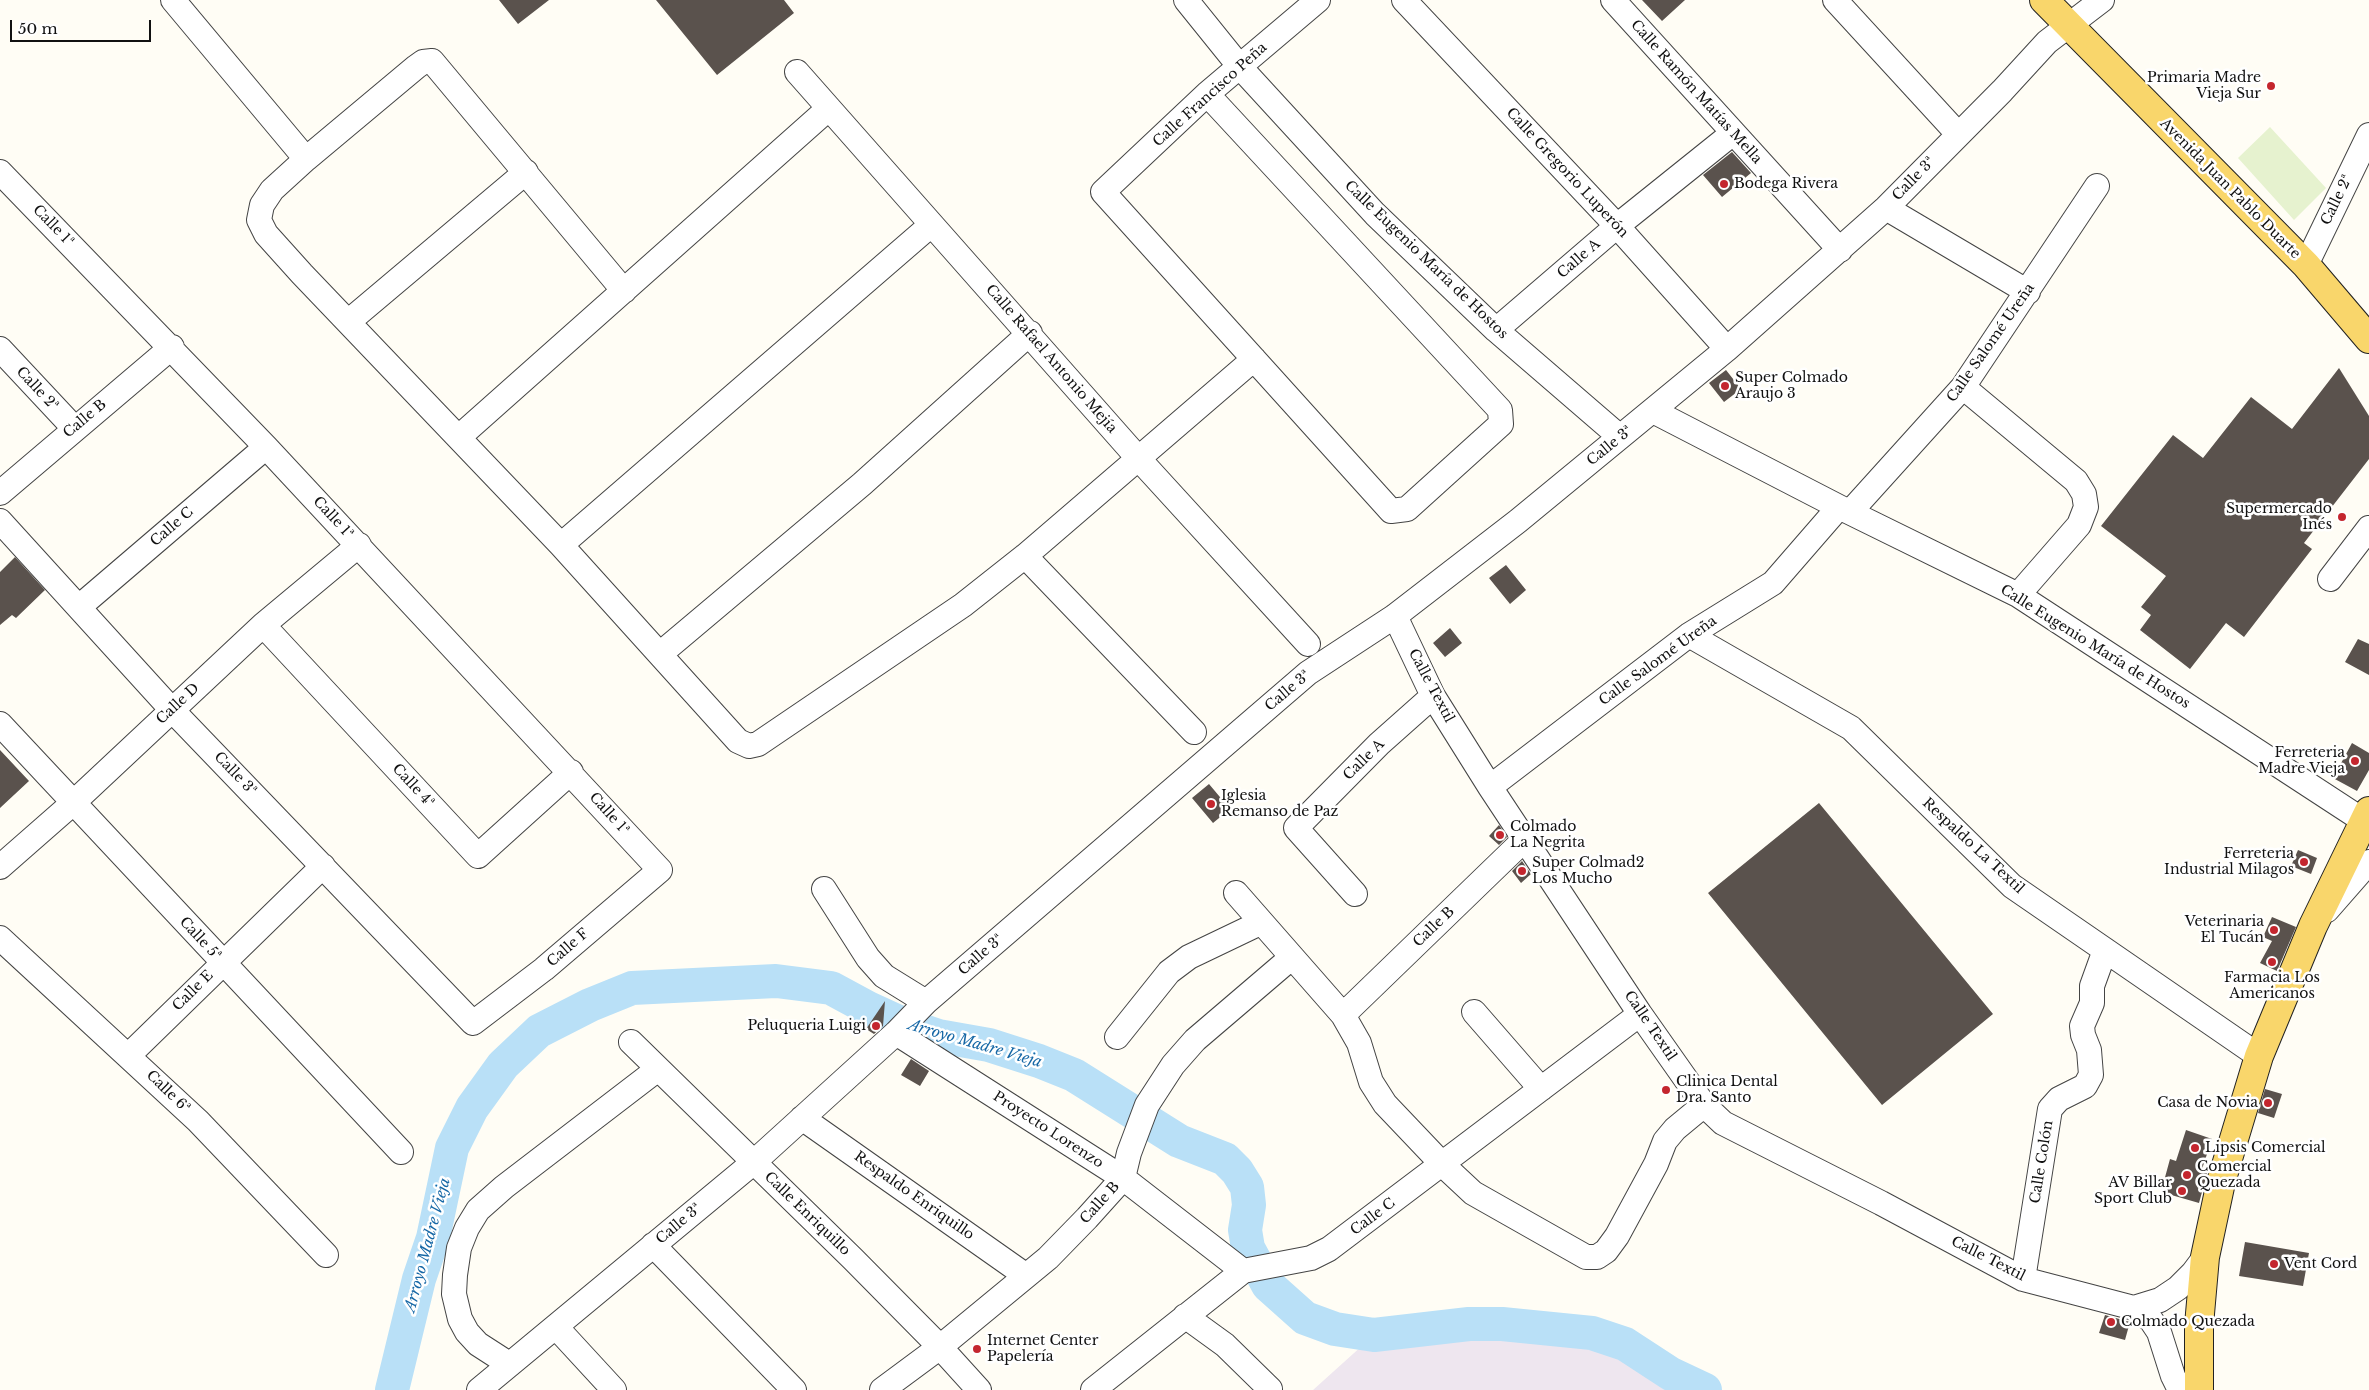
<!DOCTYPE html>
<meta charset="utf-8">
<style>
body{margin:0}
#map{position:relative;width:2369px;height:1390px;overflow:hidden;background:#fffdf5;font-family:"Libre Baskerville",serif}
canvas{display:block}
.scale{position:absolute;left:10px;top:20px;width:141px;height:22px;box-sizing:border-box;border:2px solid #111;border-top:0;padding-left:6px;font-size:15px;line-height:18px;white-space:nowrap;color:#111;-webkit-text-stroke:4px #fff;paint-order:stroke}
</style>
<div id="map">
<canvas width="2369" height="1390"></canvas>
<div class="scale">50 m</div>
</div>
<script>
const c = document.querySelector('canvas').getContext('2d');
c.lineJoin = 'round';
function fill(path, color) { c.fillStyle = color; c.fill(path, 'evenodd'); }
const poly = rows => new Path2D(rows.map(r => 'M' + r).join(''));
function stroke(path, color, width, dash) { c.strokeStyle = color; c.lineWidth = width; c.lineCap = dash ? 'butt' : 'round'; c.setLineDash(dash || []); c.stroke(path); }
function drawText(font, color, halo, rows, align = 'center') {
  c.font = font + ' "Libre Baskerville",serif'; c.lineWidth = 5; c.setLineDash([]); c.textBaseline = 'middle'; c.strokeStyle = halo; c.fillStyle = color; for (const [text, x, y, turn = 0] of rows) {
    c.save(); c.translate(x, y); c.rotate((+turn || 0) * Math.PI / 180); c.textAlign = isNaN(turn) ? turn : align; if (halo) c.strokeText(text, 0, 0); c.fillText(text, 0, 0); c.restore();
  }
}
fill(poly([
 [1469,1324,1502,1324,1592,1333,1625,1344,1671,1374,1705,1390,1313,1390,1374,1335]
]), '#eee6ef');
fill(poly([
 [2270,127,2326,188,2294,220,2238,158]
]), '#e6f2cf');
stroke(poly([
 [392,1390,419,1279,433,1238,452,1148,472,1108,503,1065,539,1031,590,1005,632,988,776,981,831,988,868,1008,905,1025,938,1036,989,1045,1039,1061,1074,1075,1179,1141,1225,1159,1237,1171,1247,1187,1249,1205,1245,1230,1248,1248,1268,1285,1305,1318,1335,1329,1374,1335,1469,1324,1502,1324,1592,1333,1625,1344,1671,1374,1705,1390]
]), '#b9e0f7', 34);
fill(poly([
 [499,0,549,0,518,24],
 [656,0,784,0,794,13,717,75],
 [1642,0,1685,0,1662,21],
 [1732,152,1751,173,1722,197,1703,175],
 [2339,368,2369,416,2369,459,2304,543,2312,549,2244,637,2226,623,2190,669,2140,630,2151,615,2141,607,2166,576,2101,526,2173,435,2203,458,2251,397,2292,429],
 [1726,370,1741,389,1724,402,1709,383],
 [15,557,45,590,16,618,12,615,0,625,0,572],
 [1506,565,1526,590,1510,604,1489,578],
 [1450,628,1462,643,1445,657,1433,643],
 [2358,639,2369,644,2369,675,2345,662],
 [2352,743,2369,753,2369,770,2357,791,2333,778],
 [0,750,29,781,0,808],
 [1209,784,1230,809,1213,823,1192,798],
 [1819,803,1993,1014,1882,1105,1708,893],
 [1499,825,1507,837,1499,845,1489,836],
 [2298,850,2317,858,2311,874,2291,866],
 [1522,861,1531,874,1521,883,1512,871],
 [2272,917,2296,927,2277,971,2260,963,2272,941,2263,937],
 [885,1001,883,1026,874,1034,866,1029],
 [911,1059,929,1071,920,1086,901,1075],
 [2265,1089,2282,1094,2274,1118,2258,1113],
 [2186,1130,2212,1139,2202,1169,2208,1170,2199,1203,2161,1192,2170,1159,2176,1161],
 [2245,1242,2309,1253,2303,1286,2239,1276],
 [2105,1315,2130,1322,2125,1340,2099,1333]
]), '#5a524d');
const minor = poly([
 [173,0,306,159],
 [1186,0,1240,67,1375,214,1496,330,1620,437],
 [1404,0,1617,226,1727,349],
 [1613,0,1840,250],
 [1835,0,1958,134],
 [797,72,1138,458,1308,644],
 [1207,94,1500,410,1501,424,1407,509,1391,511,1103,192,1207,94,1318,0],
 [0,172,266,447,660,870,544,969,473,1023,172,710,0,521],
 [1886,208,2028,292],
 [2306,265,2369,135],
 [624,291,432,61,423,62,416,67,306,159,272,190,262,205,259,220,266,234,302,274,561,545,738,741,749,746,758,744,963,605,1025,556,1254,359],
 [348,322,526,172],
 [1496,330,1617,226,1733,133],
 [0,349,74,428],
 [1963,387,2076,481,2084,494,2086,507,2079,525,2018,595],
 [1653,411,1839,507,2018,595,2364,821],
 [459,437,828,109],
 [0,493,172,347],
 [1851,511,1963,387,2097,186],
 [561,545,931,225],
 [1025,556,1194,732],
 [2330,579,2369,528],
 [79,607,266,447],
 [1395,616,1433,696,1490,787,1640,1014,1704,1105,1723,1123,1881,1203,2023,1279,2134,1308,2160,1300,2178,1288,2193,1273,2205,1257],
 [263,625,478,856,571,772],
 [1689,635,1851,728,2012,886,2259,1056],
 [660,654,862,484,1030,333],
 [0,724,401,1152],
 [1490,787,1689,635,1773,583,1839,507],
 [0,867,73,803,263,625,359,545],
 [824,889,868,958,884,976,926,1002],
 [1236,893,1343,1015,1359,1043,1371,1082,1385,1104,1443,1165,1473,1193,1586,1257,1597,1257,1606,1251,1617,1236,1656,1164,1665,1141,1675,1129,1704,1105],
 [1355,894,1296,828,1379,744,1433,696],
 [2327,910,2369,862],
 [0,938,198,1121,326,1255],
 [1474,1012,1541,1089],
 [1343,1015,1525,839],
 [896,1033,1123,1178,1243,1271],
 [1117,1037,1169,972,1189,957,1260,923],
 [631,1042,853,1259,940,1347,979,1390],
 [129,1055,323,866],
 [802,1118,1025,1275],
 [653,1245,794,1390],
 [2023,1279,2050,1109,2059,1099,2085,1086,2091,1075,2089,1050,2083,1035,2082,1026,2092,1003,2092,986,2105,950],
 [2134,1308,2151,1320,2159,1332,2173,1376,2180,1390],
 [1185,1316,1225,1345,1270,1389],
 [556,1327,614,1390],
 [509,1364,478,1344,467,1332,460,1319,454,1294,455,1275,459,1248,467,1228,478,1210,504,1187,658,1069],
 [479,1390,754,1162,896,1033,926,1002,1308,673,1395,616,1518,521,1727,349,1886,208,2002,91,2047,42,2102,0],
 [882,1390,940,1347,1048,1258,1087,1218,1123,1178,1129,1153,1147,1105,1173,1065,1195,1040,1291,958],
 [1093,1390,1243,1271,1311,1258,1329,1249,1640,1014]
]);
const major = poly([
 [2044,0,2306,265,2369,339],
 [2199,1390,2199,1325,2205,1257,2221,1182,2259,1056,2313,926,2369,811]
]);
stroke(minor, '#444', 26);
stroke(major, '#222', 30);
stroke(minor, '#fff', 24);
stroke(major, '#f9d66b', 28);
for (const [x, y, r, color] of [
 [2271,86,5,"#c4262e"],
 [1724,184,5,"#c4262e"],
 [1725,386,5,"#c4262e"],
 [2342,517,5,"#c4262e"],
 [2355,761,5,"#c4262e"],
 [1211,804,5,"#c4262e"],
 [1500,835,5,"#c4262e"],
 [2304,862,5,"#c4262e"],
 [1522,871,5,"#c4262e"],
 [2274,930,5,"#c4262e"],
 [2272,962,5,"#c4262e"],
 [876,1026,5,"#c4262e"],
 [1666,1090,5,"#c4262e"],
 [2268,1103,5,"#c4262e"],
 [2195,1148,5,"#c4262e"],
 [2187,1175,5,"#c4262e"],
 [2182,1191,5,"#c4262e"],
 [2274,1264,5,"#c4262e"],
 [2111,1322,5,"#c4262e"],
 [977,1349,5,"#c4262e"]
]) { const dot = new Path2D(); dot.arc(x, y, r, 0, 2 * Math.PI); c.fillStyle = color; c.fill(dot); stroke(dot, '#fff', 2); }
drawText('14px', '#111', '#fff', [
 ["Primaria Madre",2261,78,"right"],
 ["Vieja Sur",2261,94,"right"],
 ["Bodega Rivera",1734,184],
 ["Super Colmado",1735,378],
 ["Araujo 3",1735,394],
 ["Supermercado",2332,509,"right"],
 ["Inés",2332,525,"right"],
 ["Ferreteria",2345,753,"right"],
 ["Madre Vieja",2345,769,"right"],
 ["Iglesia",1221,796],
 ["Remanso de Paz",1221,812],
 ["Colmado",1510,827],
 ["La Negrita",1510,843],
 ["Ferreteria",2294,854,"right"],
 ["Industrial Milagos",2294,870,"right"],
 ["Super Colmad2",1532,863],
 ["Los Mucho",1532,879],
 ["Veterinaria",2264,922,"right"],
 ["El Tucán",2264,938,"right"],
 ["Farmacia Los",2272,978,"center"],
 ["Americanos",2272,994,"center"],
 ["Peluqueria Luigi",866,1026,"right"],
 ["Clinica Dental",1676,1082],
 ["Dra. Santo",1676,1098],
 ["Casa de Novia",2258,1103,"right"],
 ["Lipsis Comercial",2205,1148],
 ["Comercial",2197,1167],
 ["Quezada",2197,1183],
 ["AV Billar",2172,1183,"right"],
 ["Sport Club",2172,1199,"right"],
 ["Vent Cord",2284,1264],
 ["Colmado Quezada",2121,1322],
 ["Internet Center",987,1341],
 ["Papelería",987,1357]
], 'left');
drawText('14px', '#111', '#fff', [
 ["Calle Ramón Matías Mella",1696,92,48],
 ["Calle Francisco Peña",1210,95,-42],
 ["Calle Gregorio Luperón",1567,173,47],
 ["Calle 3ª",1914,179,-46],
 ["Avenida Juan Pablo Duarte",2230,189,45],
 ["Calle 2ª",2337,200,-64],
 ["Calle 1ª",53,226,46],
 ["Calle A",1579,259,-41],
 ["Calle Eugenio María de Hostos",1426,260,44],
 ["Calle Salomé Ureña",1991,343,-55],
 ["Calle Rafael Antonio Mejía",1051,359,49],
 ["Calle 2ª",37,389,47],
 ["Calle B",85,419,-40],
 ["Calle 3ª",1610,446,-39],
 ["Calle 1ª",333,518,47],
 ["Calle C",172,527,-41],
 ["Calle Eugenio María de Hostos",2095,647,32],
 ["Calle Salomé Ureña",1658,661,-36],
 ["Calle Textil",1431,686,62],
 ["Calle 3ª",1288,691,-40],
 ["Calle D",178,704,-43],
 ["Calle A",1364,760,-45],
 ["Calle 3ª",235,774,46],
 ["Calle 4ª",413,786,47],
 ["Calle 1ª",609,814,48],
 ["Respaldo La Textil",1973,846,43],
 ["Calle B",1434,927,-44],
 ["Calle 5ª",200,939,47],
 ["Calle F",568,948,-41],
 ["Calle 3ª",981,955,-41],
 ["Calle E",193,991,-45],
 ["Calle Textil",1650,1026,56],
 ["Calle 6ª",168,1092,44],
 ["Proyecto Lorenzo",1048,1130,33],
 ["Calle Colón",2042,1162,-81],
 ["Respaldo Enriquillo",914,1196,35],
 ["Calle B",1100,1203,-48],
 ["Calle Enriquillo",807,1214,44],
 ["Calle C",1373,1217,-37],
 ["Calle 3ª",679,1224,-40],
 ["Calle Textil",1988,1259,27]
]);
drawText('italic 15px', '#1768a6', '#fff', [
 ["Arroyo Madre Vieja",975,1044,16],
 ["Arroyo Madre Vieja",428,1245,-75]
]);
</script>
